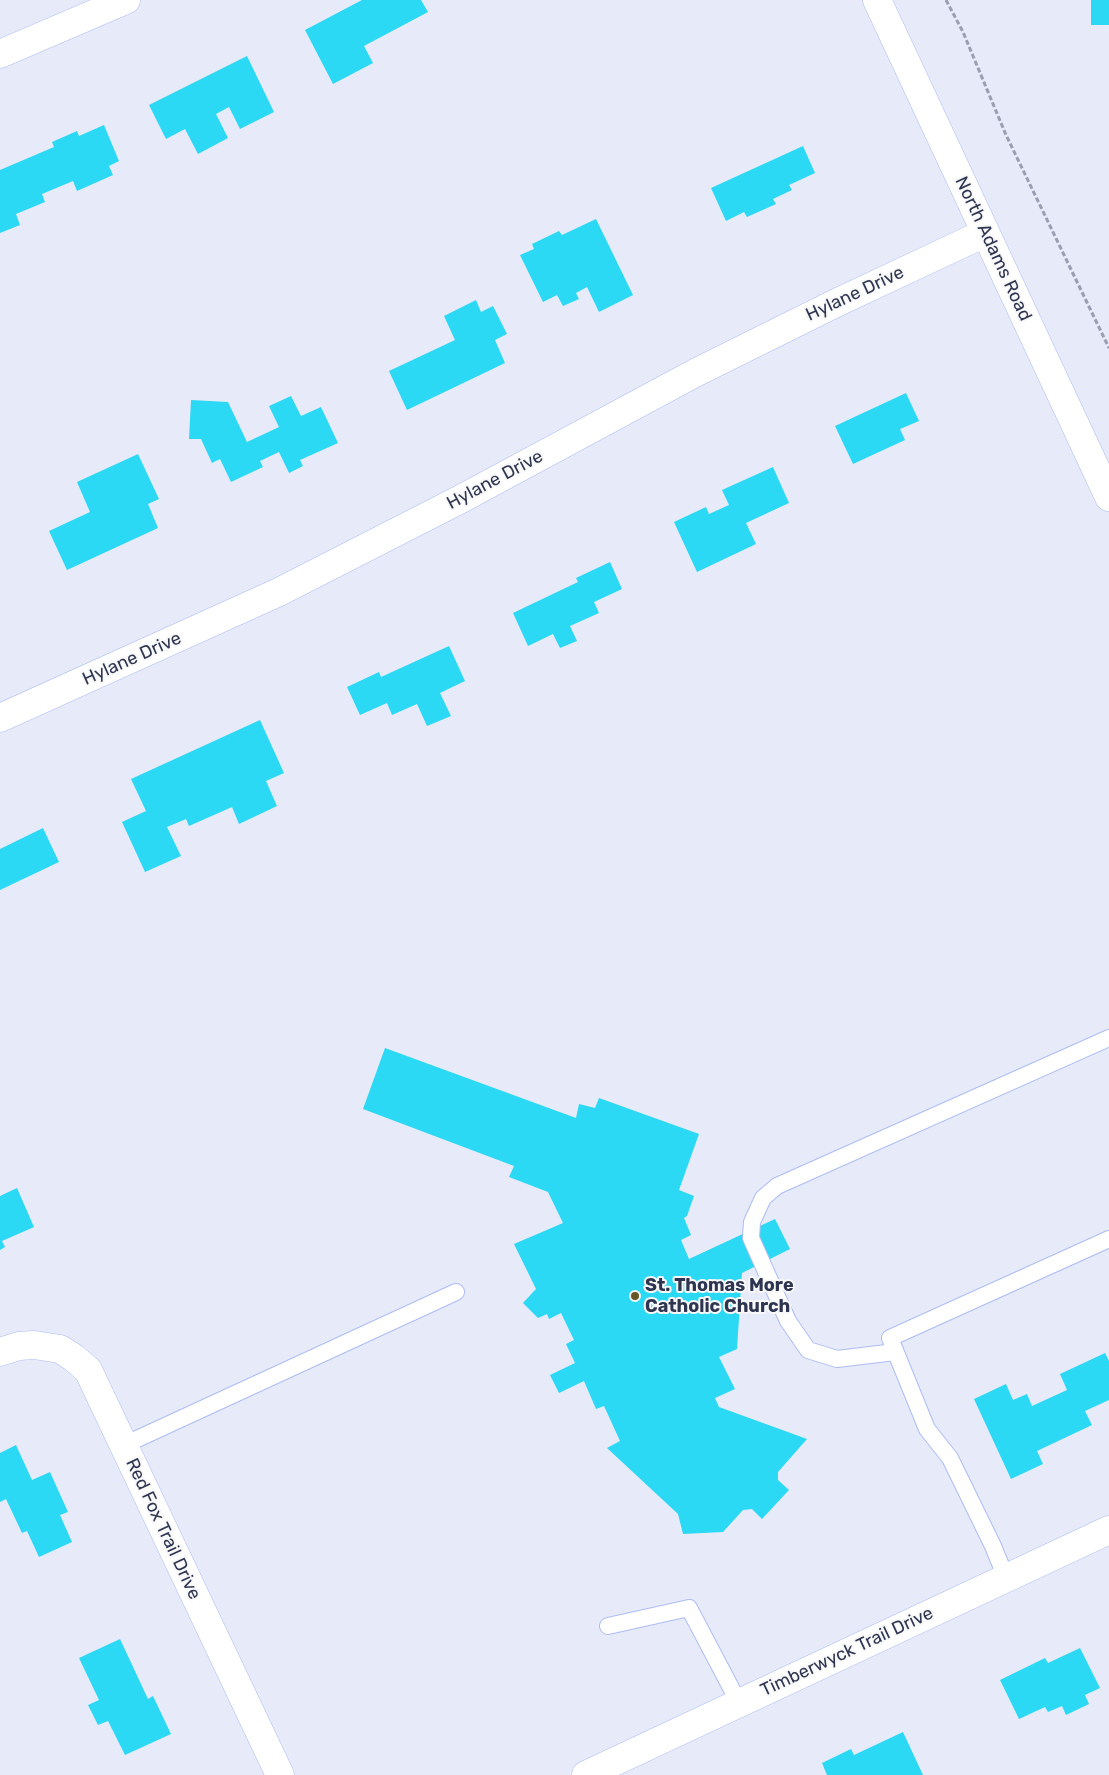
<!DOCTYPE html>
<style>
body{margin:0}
canvas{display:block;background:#e6eaf9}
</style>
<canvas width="1109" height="1775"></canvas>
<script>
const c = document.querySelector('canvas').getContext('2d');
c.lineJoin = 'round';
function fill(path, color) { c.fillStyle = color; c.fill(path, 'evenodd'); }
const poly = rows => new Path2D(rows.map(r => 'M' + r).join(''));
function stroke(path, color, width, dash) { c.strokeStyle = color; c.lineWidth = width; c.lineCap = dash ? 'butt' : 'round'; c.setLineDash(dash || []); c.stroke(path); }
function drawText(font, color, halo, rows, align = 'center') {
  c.font = font + ' Rubik,sans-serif'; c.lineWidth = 4; c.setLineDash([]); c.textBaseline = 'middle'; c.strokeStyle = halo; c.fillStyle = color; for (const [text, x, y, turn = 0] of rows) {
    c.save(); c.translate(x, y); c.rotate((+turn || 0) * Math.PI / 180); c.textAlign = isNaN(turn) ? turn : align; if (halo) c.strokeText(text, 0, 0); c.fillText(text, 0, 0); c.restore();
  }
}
fill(poly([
 [362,0,421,0,428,12,364,46,373,63,333,84,305,30],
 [1091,0,1109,0,1109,25,1091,25],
 [247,56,274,112,240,129,229,107,216,114,228,138,198,154,185,129,166,139,149,105],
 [104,125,119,161,109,166,113,175,77,191,73,181,42,194,45,202,16,214,20,225,0,233,0,170,54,147,52,142,77,131,79,136],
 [803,146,815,173,789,185,792,190,773,199,776,204,747,217,744,212,726,221,711,188],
 [596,219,633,295,599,312,587,287,576,293,579,299,563,306,557,295,543,302,520,255,534,249,532,244,559,231,562,235],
 [476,300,481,312,493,306,507,334,495,340,505,363,407,410,389,371,455,340,444,316],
 [906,393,919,421,900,429,905,440,853,464,835,426],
 [291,396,301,416,321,407,338,443,300,460,303,466,289,473,279,452,260,461,263,467,231,482,220,459,212,463,201,439,189,439,191,400,228,402,247,442,279,427,269,406],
 [138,454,159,499,148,504,158,528,67,570,49,531,90,512,77,482],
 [773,467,789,503,746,523,756,544,697,572,674,522,706,507,709,514,729,505,722,490],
 [610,562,622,589,594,602,599,613,570,626,577,641,560,648,553,634,528,646,513,613,578,582,576,578],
 [449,646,465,681,440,693,451,716,427,726,417,704,392,715,387,703,360,715,347,687,379,672,381,677],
 [260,720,284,773,266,781,277,806,239,824,232,807,189,826,186,819,167,827,181,856,145,872,122,822,146,811,131,779],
 [43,828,59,862,0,890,0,849],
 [385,1048,576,1118,579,1104,595,1108,599,1098,699,1134,679,1190,694,1196,687,1216,684,1218,691,1235,681,1240,689,1259,775,1219,790,1249,742,1273,737,1349,719,1357,735,1389,715,1398,719,1407,807,1439,778,1472,778,1480,789,1490,762,1519,752,1509,743,1510,723,1532,683,1534,678,1514,607,1448,620,1441,604,1406,596,1409,584,1381,559,1393,550,1375,575,1363,566,1344,574,1340,561,1313,549,1319,547,1314,538,1318,523,1303,536,1289,514,1244,563,1223,548,1192,509,1177,514,1166,363,1109],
 [17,1188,34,1227,2,1241,5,1247,0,1250,0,1196],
 [1105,1353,1109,1361,1109,1400,1085,1411,1092,1425,1037,1451,1043,1464,1011,1479,974,1399,1006,1384,1013,1400,1027,1394,1032,1406,1067,1390,1060,1374],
 [16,1445,32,1480,50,1472,68,1512,60,1515,72,1542,39,1557,27,1531,22,1533,6,1499,0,1502,0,1453],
 [120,1639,148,1699,153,1696,171,1734,125,1755,108,1721,98,1725,88,1705,99,1700,79,1658],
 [1080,1648,1100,1688,1085,1695,1089,1704,1066,1715,1062,1706,1048,1712,1045,1707,1019,1719,1000,1680,1045,1658,1048,1663],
 [903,1732,923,1775,827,1775,822,1763,851,1749,854,1755]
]), '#2bd9f5');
const service = poly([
 [895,1352,837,1359,808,1350,788,1321,751,1238,752,1222,763,1198,777,1186,1109,1038],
 [124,1445,456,1292],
 [1006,1578,993,1546,950,1458,927,1429,890,1338,1109,1239],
 [608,1626,689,1608,739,1703]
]);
const minor = poly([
 [0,54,126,0],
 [0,718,279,592,459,500,695,373,836,303,985,233],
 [0,1352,19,1346,34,1345,60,1349,74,1358,88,1370,280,1775],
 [586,1775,1109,1530]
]);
const tertiary = poly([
 [877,0,1109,497]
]);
stroke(service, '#adbdf4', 18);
stroke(minor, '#adbdf4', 29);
stroke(tertiary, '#adbdf4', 29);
stroke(poly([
 [946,0,963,32,1006,135,1109,348]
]), '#999eb2', 3, [5, 2.5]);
stroke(service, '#fff', 16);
stroke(minor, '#fff', 28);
stroke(tertiary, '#fff', 28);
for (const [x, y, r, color] of [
 [635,1296,5,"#665623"]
]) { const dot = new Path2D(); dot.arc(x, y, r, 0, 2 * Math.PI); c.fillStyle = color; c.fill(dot); stroke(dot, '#f8f8f8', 2); }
drawText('18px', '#2e3551', '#f8f8f8', [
 ["North Adams Road",993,249,65],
 ["Hylane Drive",855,294,-25],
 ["Hylane Drive",495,480,-28],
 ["Hylane Drive",132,659,-24],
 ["Red Fox Trail Drive",163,1529,65],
 ["Timberwyck Trail Drive",847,1652,-25]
]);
drawText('bold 18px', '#2e3551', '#f8f8f8', [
 ["St. Thomas More",645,1286],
 ["Catholic Church",645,1307]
], 'left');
</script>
